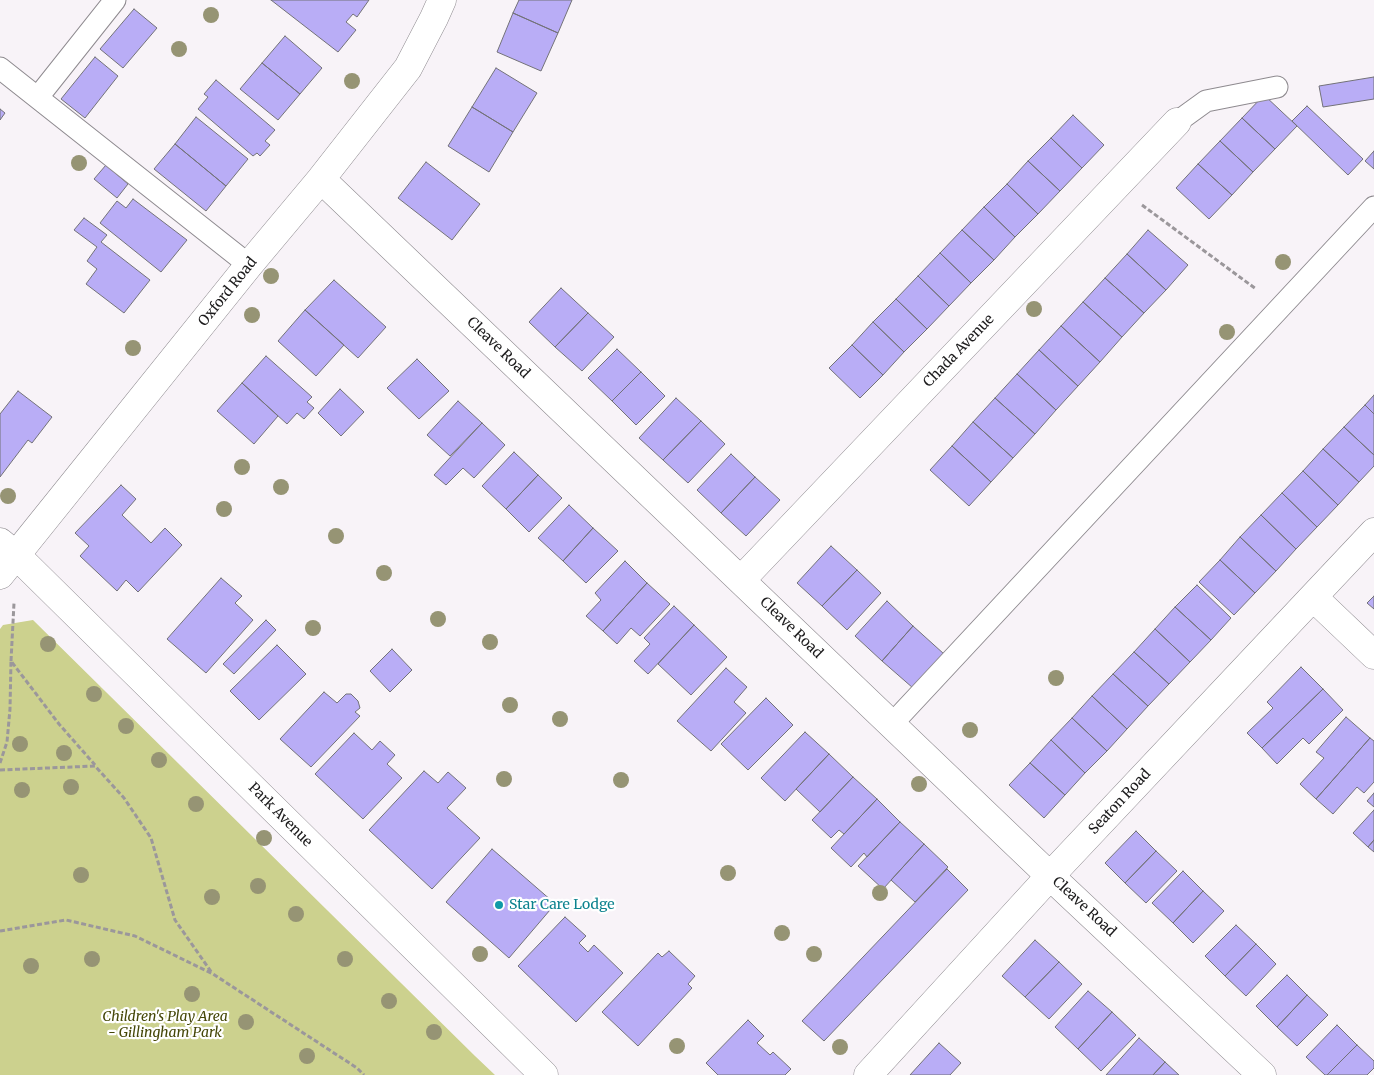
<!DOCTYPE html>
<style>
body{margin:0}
canvas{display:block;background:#f8f3f8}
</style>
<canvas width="1374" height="1075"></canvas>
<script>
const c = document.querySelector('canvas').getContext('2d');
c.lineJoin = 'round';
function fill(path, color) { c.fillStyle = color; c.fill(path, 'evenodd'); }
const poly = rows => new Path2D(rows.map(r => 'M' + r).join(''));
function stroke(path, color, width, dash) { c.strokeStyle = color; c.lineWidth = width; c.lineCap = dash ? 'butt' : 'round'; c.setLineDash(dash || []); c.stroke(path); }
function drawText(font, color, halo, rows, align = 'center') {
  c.font = font + ' Merriweather,serif'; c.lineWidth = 4.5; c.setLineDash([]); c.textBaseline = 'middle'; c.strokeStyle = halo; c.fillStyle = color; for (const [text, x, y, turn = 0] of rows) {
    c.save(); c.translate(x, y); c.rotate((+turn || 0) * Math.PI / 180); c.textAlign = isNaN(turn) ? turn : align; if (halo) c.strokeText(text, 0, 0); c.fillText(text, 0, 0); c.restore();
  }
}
fill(poly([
 [33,620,475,1056,495,1075,0,1075,0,629,3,625]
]), '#ccd18e');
const building = poly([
 [271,0,369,0,357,17,353,14,346,22,356,30,338,52,271,0],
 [519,0,572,0,558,33,513,13,519,0],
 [134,9,157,28,123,68,100,49,134,9],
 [513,13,558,33,541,71,497,52,513,13],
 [285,36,322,68,300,94,262,63,285,36],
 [95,57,118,76,85,118,61,99,95,57],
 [262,63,300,94,278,120,240,89,262,63],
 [496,68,537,93,513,132,472,107,496,68],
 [1374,77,1374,99,1323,107,1319,86,1374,77],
 [216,80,275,130,265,141,270,145,260,156,257,153,253,156,198,109,208,97,204,94,216,80],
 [1264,95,1297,126,1275,149,1242,118,1264,95],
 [1307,106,1363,159,1348,175,1292,121,1307,106],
 [472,107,513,132,489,172,448,146,472,107],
 [0,109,5,113,0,120,0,109],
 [1073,115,1104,145,1082,168,1051,138,1073,115],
 [196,117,248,159,226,186,175,144,196,117],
 [1242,118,1275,149,1253,172,1220,141,1242,118],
 [1051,138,1082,168,1060,191,1028,161,1051,138],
 [1220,141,1253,172,1232,195,1198,164,1220,141],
 [175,144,226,186,206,211,154,169,175,144],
 [1374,151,1374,169,1365,161,1374,151],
 [1028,161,1060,191,1038,214,1007,184,1028,161],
 [426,162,480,204,452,240,398,198,426,162],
 [1198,164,1232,195,1209,219,1176,188,1198,164],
 [106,165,128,184,117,198,94,179,106,165],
 [1007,184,1038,214,1015,237,984,207,1007,184],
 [133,199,187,240,161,272,100,223,117,201,126,208,133,199],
 [984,207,1015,237,994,260,962,230,984,207],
 [84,218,107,235,101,242,150,280,124,313,86,284,97,269,87,261,97,247,74,230,84,218],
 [962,230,994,260,971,283,940,253,962,230],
 [1148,230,1188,265,1166,290,1127,254,1148,230],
 [940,253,971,283,949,306,918,276,940,253],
 [1127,254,1166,290,1144,313,1105,278,1127,254],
 [918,276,949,306,927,329,896,299,918,276],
 [1105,278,1144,313,1122,337,1083,302,1105,278],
 [334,280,386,327,358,358,305,310,334,280],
 [561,288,588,313,555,347,529,322,561,288],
 [896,299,927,329,904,352,873,322,896,299],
 [1083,302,1122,337,1100,362,1061,326,1083,302],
 [305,310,344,345,316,376,278,341,305,310],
 [588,313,614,337,582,371,555,347,588,313],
 [873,322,904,352,883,375,852,345,873,322],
 [1061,326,1100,362,1078,386,1039,350,1061,326],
 [852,345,883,375,860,398,829,368,852,345],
 [617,349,641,372,612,401,588,378,617,349],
 [1039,350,1078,386,1056,410,1017,374,1039,350],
 [266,356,312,397,307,402,314,408,304,419,297,413,287,424,242,383,266,356],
 [417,359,449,391,419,419,387,388,417,359],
 [641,372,665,396,636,425,612,401,641,372],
 [1017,374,1056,410,1035,434,995,398,1017,374],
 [242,383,278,416,254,444,217,411,242,383],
 [340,389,364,412,341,436,318,413,340,389],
 [18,391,52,417,32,443,28,440,0,477,0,414,18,391],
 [1374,395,1374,414,1365,405,1374,395],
 [676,398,701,421,663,460,639,438,676,398],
 [995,398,1035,434,1013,458,973,422,995,398],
 [458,401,482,423,450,456,427,435,458,401],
 [1365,405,1374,414,1374,455,1344,427,1365,405],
 [701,421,725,444,688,483,663,460,701,421],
 [973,422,1013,458,991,482,952,446,973,422],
 [482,423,505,445,474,478,463,468,446,485,434,475,482,423],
 [1344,427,1374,455,1374,466,1359,482,1323,449,1344,427],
 [952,446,991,482,969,506,930,470,952,446],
 [1323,449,1359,482,1338,505,1303,471,1323,449],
 [514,452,538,475,506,509,482,486,514,452],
 [731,454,755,477,721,513,697,490,731,454],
 [1303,471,1338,505,1317,527,1282,493,1303,471],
 [538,475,562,498,529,532,506,509,538,475],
 [755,477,780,500,746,536,721,513,755,477],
 [121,485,136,499,122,515,151,543,165,528,182,545,138,592,126,580,117,591,80,556,89,546,75,533,121,485],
 [1282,493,1317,527,1296,549,1261,515,1282,493],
 [569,505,593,528,563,561,538,538,569,505],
 [1261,515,1296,549,1276,571,1240,537,1261,515],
 [593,528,618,551,586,583,563,561,593,528],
 [1240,537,1276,571,1255,593,1220,560,1240,537],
 [831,546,857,570,822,606,797,583,831,546],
 [1220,560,1255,593,1234,615,1199,582,1220,560],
 [625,561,647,583,603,631,586,616,601,600,595,593,625,561],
 [857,570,881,593,847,630,822,606,857,570],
 [221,578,242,596,235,603,253,620,206,673,167,639,221,578],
 [647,583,670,604,640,636,631,628,617,644,603,631,647,583],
 [1197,585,1231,618,1211,640,1175,607,1197,585],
 [1374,596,1374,609,1367,603,1374,596],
 [887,601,913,626,882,661,855,636,887,601],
 [674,606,694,625,648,674,634,661,650,644,644,638,674,606],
 [1175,607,1211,640,1190,662,1155,629,1175,607],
 [266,620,276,630,234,674,223,664,266,620],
 [694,625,727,657,691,695,658,664,694,625],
 [913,626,944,654,913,688,882,661,913,626],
 [1155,629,1190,662,1169,684,1134,652,1155,629],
 [277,645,306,674,259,720,230,691,277,645],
 [392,649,412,670,390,692,370,671,392,649],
 [1134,652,1169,684,1148,706,1113,674,1134,652],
 [1301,667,1323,689,1262,748,1247,733,1273,708,1267,702,1301,667],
 [726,668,747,687,734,702,746,713,711,751,677,721,726,668],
 [1113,674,1148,706,1127,729,1092,696,1113,674],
 [1323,689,1343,710,1309,744,1303,738,1277,764,1262,748,1323,689],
 [324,692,337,703,346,694,351,694,358,701,360,708,355,712,360,716,311,767,280,739,324,692],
 [1092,696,1127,729,1107,751,1072,718,1092,696],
 [766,698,793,725,748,770,721,744,766,698],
 [1346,717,1370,738,1316,799,1300,784,1324,758,1316,752,1346,717],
 [1072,718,1107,751,1085,773,1051,740,1072,718],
 [805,732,829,754,785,801,761,778,805,732],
 [354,733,372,750,380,741,395,755,387,764,402,778,363,819,315,774,354,733],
 [1370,738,1374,741,1374,782,1364,793,1357,787,1333,814,1316,799,1370,738],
 [1051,740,1085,773,1065,795,1030,763,1051,740],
 [829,754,853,777,820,812,796,789,829,754],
 [1030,763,1065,795,1044,818,1009,785,1030,763],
 [424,771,438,783,448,772,466,788,447,808,480,838,432,889,369,830,424,771],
 [853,777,877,799,844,834,839,830,831,838,812,820,853,777],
 [1374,793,1374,807,1367,801,1374,793],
 [877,799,900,822,867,857,864,853,851,867,831,848,877,799],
 [1374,810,1374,840,1368,847,1353,833,1374,810],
 [900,822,924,844,883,889,858,866,900,822],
 [1136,831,1156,851,1125,883,1105,863,1136,831],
 [1374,840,1374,852,1368,847,1374,840],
 [924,844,948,867,915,902,891,880,924,844],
 [492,849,552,901,547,908,550,910,509,958,446,902,492,849],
 [1156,851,1177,871,1146,903,1125,883,1156,851],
 [947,869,968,890,824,1041,802,1021,947,869],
 [1183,871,1203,891,1173,923,1152,903,1183,871],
 [1203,891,1224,911,1193,943,1173,923,1203,891],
 [565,917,586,936,579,943,588,952,594,945,623,973,576,1022,518,966,565,917],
 [1236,925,1256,944,1225,976,1205,956,1236,925],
 [1035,940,1059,962,1025,997,1002,976,1035,940],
 [1256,944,1276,964,1246,996,1225,976,1256,944],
 [669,951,695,976,688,984,692,988,638,1046,602,1012,658,953,662,957,669,951],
 [1059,962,1082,984,1049,1019,1025,997,1059,962],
 [1287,975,1307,995,1277,1027,1256,1006,1287,975],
 [1088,991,1112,1012,1078,1049,1055,1027,1088,991],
 [1307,995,1328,1015,1297,1046,1277,1027,1307,995],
 [1112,1012,1136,1035,1101,1071,1078,1049,1112,1012],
 [748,1020,764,1036,757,1043,770,1055,773,1052,791,1069,785,1075,718,1075,706,1063,748,1020],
 [1337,1025,1357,1045,1327,1075,1325,1075,1306,1057,1337,1025],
 [1139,1038,1165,1062,1153,1075,1106,1075,1139,1038],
 [939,1043,961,1063,950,1075,910,1075,939,1043],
 [1357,1045,1374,1061,1374,1068,1367,1075,1327,1075,1357,1045],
 [1165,1062,1179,1075,1153,1075,1165,1062]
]);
fill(building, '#b9adf6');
stroke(building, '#737278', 1);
const lane = poly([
 [0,68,249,265],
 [38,97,115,0],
 [1177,122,1206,101,1277,87],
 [892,724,1374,207]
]);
const street = poly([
 [321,179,1050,876,1262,1075],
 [0,542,16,555,544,1075],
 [0,575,249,265,321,179,408,68,434,18,442,0],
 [741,580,1177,122],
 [1313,597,1374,655],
 [868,1075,1050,876,1374,532]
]);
stroke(lane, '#8e8a8f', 23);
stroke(street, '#8e8a8f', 29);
stroke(poly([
 [1142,205,1256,289],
 [11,661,14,603],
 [0,763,7,742,10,709,11,661,59,724,95,765],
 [0,770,95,766,124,798,151,838,175,920,212,973],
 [0,931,66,920,135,936,213,974,357,1068,364,1075]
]), '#9b979b', 3, [5, 2.5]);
stroke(lane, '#fff', 21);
stroke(street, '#fff', 28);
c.fillStyle = '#969474';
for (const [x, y] of [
 [211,15],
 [179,49],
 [352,81],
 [79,163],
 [1283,262],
 [271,276],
 [1034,309],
 [252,315],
 [1227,332],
 [133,348],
 [242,467],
 [281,487],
 [8,496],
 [224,509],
 [336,536],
 [384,573],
 [438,619],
 [313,628],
 [490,642],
 [48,644],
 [1056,678],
 [94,694],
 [510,705],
 [560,719],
 [126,726],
 [970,730],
 [20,744],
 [64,753],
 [159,760],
 [504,779],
 [621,780],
 [919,784],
 [71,787],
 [22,790],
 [196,804],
 [264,838],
 [728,873],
 [81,875],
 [258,886],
 [880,893],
 [212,897],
 [296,914],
 [782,933],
 [480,954],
 [814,954],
 [92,959],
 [345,959],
 [31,966],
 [192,994],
 [389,1001],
 [246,1022],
 [434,1032],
 [677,1046],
 [840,1047],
 [307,1056]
]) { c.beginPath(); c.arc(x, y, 8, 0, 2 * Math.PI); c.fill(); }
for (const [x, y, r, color] of [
 [499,905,5,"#0f9aa8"]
]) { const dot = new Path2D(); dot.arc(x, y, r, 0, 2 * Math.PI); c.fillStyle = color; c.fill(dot); stroke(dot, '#fff', 2); }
drawText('14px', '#1c1b1c', '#fff', [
 ["Oxford Road",228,292,-51],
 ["Cleave Road",498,348,44],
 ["Chada Avenue",959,351,-46],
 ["Cleave Road",791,628,44],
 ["Seaton Road",1120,802,-47],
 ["Park Avenue",280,815,45],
 ["Cleave Road",1084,907,43]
]);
drawText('14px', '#0d838f', '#fff', [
 ["Star Care Lodge",509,905]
], 'left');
drawText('italic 14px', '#454708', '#fff', [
 ["Children's Play Area",165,1017],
 ["- Gillingham Park",165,1033]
]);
</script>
